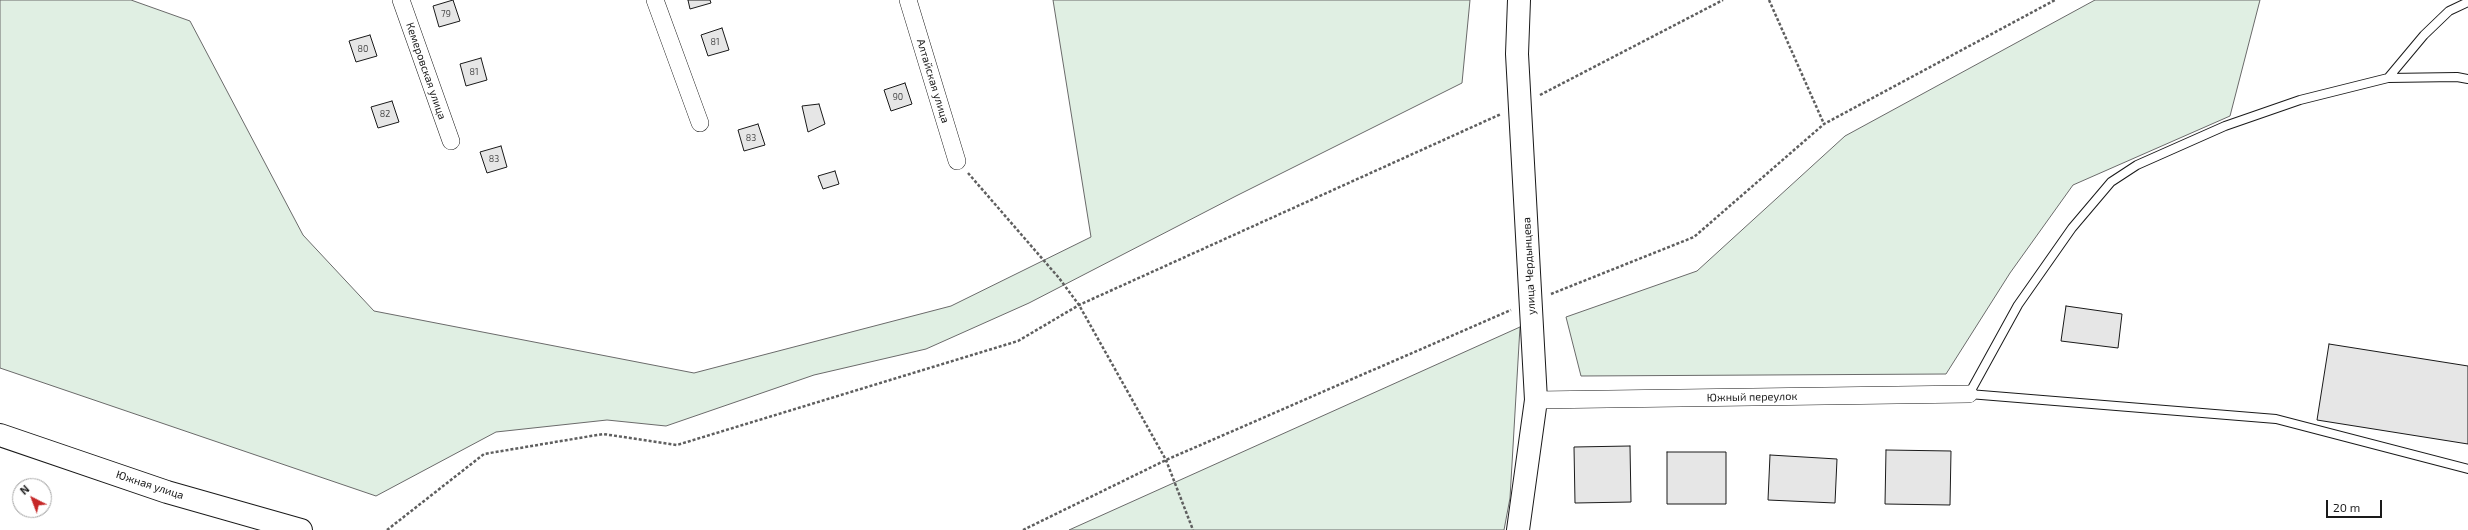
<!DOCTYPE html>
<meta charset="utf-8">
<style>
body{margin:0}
#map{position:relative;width:2468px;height:530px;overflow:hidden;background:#fff;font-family:"Exo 2",sans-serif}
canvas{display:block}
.north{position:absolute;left:12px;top:478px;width:40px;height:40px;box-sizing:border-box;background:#fff;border:1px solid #a3a3a3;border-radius:50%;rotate:318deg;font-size:11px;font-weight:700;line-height:16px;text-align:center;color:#1a1a1a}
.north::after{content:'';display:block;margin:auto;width:14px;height:18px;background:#c62828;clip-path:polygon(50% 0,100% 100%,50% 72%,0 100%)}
.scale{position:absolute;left:2326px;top:500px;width:56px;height:18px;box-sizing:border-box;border:2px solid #1a1a1a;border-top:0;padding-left:5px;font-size:12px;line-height:14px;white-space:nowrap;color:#1a1a1a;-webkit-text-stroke:3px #fff;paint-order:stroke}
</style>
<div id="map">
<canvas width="2468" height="530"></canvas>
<div class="north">N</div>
<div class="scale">20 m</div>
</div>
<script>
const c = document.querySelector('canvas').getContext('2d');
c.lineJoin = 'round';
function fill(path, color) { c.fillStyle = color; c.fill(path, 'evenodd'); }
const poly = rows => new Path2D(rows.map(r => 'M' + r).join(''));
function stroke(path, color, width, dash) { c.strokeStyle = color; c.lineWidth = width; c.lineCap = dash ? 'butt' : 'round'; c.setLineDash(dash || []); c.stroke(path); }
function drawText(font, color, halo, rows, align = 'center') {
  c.font = font + ' "Exo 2",sans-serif'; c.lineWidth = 3; c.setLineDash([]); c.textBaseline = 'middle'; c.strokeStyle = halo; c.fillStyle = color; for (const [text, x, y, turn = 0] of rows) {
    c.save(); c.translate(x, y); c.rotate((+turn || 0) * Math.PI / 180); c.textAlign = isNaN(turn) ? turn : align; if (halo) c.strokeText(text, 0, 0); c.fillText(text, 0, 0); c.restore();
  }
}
const green = poly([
 [0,0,131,0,190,21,303,235,374,311,694,373,951,306,1091,237,1053,0,1470,0,1462,83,1236,196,1029,303,926,349,814,375,666,426,607,420,496,432,376,496,0,368,0,0],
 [2095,0,2260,0,2230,116,2073,185,2010,273,1946,374,1581,376,1566,317,1697,271,1845,136,2095,0],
 [1520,327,1510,498,1504,530,1069,530,1520,327]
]);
fill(green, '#e0efe3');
stroke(green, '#6a6a6a', 1);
const building = poly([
 [453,0,460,21,439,27,433,6,453,0],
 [688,0,710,0,711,3,690,9,688,0],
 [722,28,729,50,708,56,701,35,722,28],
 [370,35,377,56,356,62,349,41,370,35],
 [481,58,487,80,466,86,460,64,481,58],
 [905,83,912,104,891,111,884,90,905,83],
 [392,101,399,122,378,128,371,107,392,101],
 [819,104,825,124,808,132,802,106,819,104],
 [758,124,765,145,744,151,738,130,758,124],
 [501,146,507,167,487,173,480,152,501,146],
 [835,171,839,184,823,189,818,176,835,171],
 [2066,306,2122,314,2118,348,2061,341,2066,306],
 [2329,344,2468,366,2468,444,2317,420,2329,344],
 [1630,446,1631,502,1575,503,1574,447,1630,446],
 [1886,450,1951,451,1950,505,1885,504,1886,450],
 [1667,452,1726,452,1726,504,1667,504,1667,452],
 [1770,455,1837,459,1835,503,1768,500,1770,455]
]);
fill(building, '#e6e6e6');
stroke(building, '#1a1a1a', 1);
const lane = poly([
 [2388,78,2424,35,2449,11,2468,2],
 [2468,79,2457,77,2388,78,2300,100,2225,126,2137,165,2111,182,2072,228,2018,305,1969,394,2276,419,2468,469]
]);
const street = poly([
 [401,0,451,141],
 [655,0,700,123],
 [908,0,957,161],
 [1536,400,1969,394]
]);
const secondary = poly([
 [0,435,167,492,301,530],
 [1518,530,1536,400,1517,54,1519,0]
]);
stroke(lane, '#1a1a1a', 10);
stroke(street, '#1a1a1a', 18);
stroke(secondary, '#1a1a1a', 24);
stroke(poly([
 [1769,0,1824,124],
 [1540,95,1723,0],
 [968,173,1059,278,1079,305,1166,460,1193,530],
 [1551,294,1694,237,1824,124,2055,0],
 [387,530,484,454,603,434,677,445,1018,341,1079,305,1501,114],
 [1023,530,1166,460,1511,310]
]), '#5f5f5f', 2.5, [3, 2]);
stroke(lane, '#fff', 8);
stroke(street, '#fff', 17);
stroke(secondary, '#fff', 22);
drawText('9px', '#4d4d4d', null, [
 ["79",446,14],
 ["81",715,42],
 ["80",363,49],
 ["81",474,72],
 ["90",898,97],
 ["82",385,114],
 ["83",751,138],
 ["83",494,159]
]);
drawText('11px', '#1a1a1a', '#fff', [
 ["Кемеровская улица",426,71,71],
 ["Алтайская улица",933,81,73],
 ["улица Чердынцева",1529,266,-93],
 ["Южный переулок",1752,397,-1],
 ["Южная улица",150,485,18]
]);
</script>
